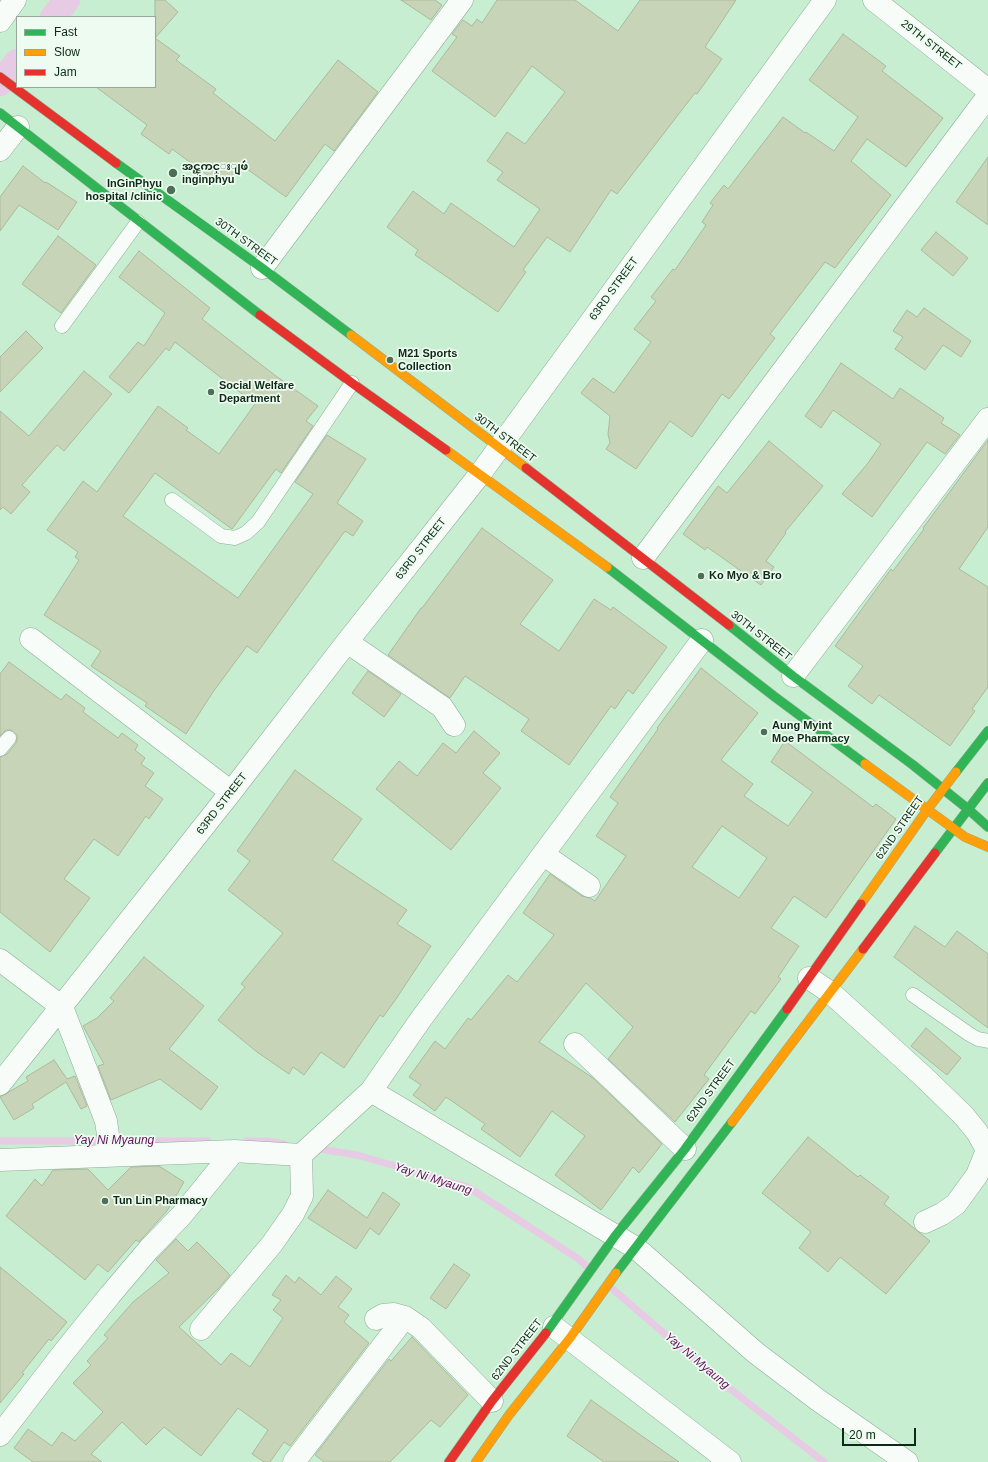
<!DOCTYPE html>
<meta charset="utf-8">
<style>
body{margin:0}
#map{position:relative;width:988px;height:1462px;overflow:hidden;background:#c7eed0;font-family:Arial,sans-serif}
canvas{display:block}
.legend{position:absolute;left:16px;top:16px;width:140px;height:72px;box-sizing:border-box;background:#eefbf0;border:1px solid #94a799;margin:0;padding:5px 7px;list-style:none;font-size:12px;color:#0d2a16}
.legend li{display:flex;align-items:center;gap:8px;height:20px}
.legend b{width:20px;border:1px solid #94a799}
.scale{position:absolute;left:842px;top:1428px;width:74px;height:18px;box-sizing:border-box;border:2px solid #0d2a16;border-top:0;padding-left:5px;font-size:12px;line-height:14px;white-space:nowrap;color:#0d2a16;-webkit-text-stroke:3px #eefbf0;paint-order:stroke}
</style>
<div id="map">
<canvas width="988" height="1462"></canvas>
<ul class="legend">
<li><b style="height:5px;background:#30b455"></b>Fast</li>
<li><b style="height:5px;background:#ff9f0a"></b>Slow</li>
<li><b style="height:5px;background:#e5322d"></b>Jam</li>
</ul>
<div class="scale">20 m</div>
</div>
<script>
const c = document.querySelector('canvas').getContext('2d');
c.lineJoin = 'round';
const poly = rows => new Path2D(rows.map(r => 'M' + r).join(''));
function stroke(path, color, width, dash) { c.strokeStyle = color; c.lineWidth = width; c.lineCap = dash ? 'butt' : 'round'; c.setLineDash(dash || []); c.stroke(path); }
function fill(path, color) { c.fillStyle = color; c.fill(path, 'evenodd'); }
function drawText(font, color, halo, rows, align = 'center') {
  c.font = font + ' Arial,"Noto Sans Myanmar",sans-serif'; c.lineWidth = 3.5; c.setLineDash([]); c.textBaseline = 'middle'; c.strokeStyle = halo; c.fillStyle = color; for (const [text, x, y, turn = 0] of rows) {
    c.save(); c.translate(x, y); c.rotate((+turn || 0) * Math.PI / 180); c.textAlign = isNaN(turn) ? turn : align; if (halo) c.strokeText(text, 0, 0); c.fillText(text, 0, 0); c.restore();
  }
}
stroke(poly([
 [0,1141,208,1141],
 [246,1141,267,1141,284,1144],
 [314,1148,357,1155,468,1187,577,1258,589,1268],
 [609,1286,715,1377,824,1462]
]), '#e7cae4', 7);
stroke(poly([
 [53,17,67,0],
 [0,83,17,62]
]), '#e7cae4', 26);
const building = poly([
 [155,0,165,0,178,12,155,38,180,56,176,60,216,89,213,93,275,141,338,60,378,92,334,151,325,144,286,197,240,164,224,187,172,149,169,154,141,134,147,125,96,87,155,87,155,0],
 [401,0,435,0,442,5,431,20,401,0],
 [497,0,575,0,618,31,640,0,736,0,705,47,722,59,697,94,695,93,617,194,611,190,570,252,547,237,523,270,526,272,498,312,415,255,418,250,387,227,413,191,444,214,451,203,514,247,540,209,497,180,503,172,487,161,507,132,525,144,565,92,532,66,495,117,432,71,457,37,452,34,463,20,472,26,477,19,482,23,497,0],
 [843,34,886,66,882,71,943,118,906,167,867,139,851,161,891,195,835,268,825,262,770,334,775,338,729,399,722,394,692,437,670,421,636,469,606,449,610,443,608,434,610,416,581,393,593,378,614,393,651,342,634,329,656,301,651,297,673,269,675,270,706,225,702,222,713,205,710,203,724,185,728,189,783,117,805,133,806,132,834,151,858,117,809,80,843,34],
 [988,157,988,225,956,202,988,157],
 [23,166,45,183,46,182,77,202,58,230,19,205,0,231,0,197,23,166],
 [936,232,968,258,953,276,921,250,936,232],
 [58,236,96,265,61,313,22,284,58,236],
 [139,251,210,308,202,319,276,376,318,406,306,421,313,426,281,473,276,469,232,529,155,473,123,516,238,598,313,494,295,482,327,435,366,459,337,503,363,521,353,536,345,531,257,653,247,646,213,692,186,734,145,706,147,703,91,666,101,651,44,615,79,560,75,557,78,552,47,530,83,481,97,492,158,406,188,428,186,430,219,454,255,404,175,342,169,351,166,348,129,393,109,377,138,342,144,346,165,313,119,277,139,251],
 [924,308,971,341,961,357,943,345,925,370,895,349,903,337,893,331,907,310,917,317,924,308],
 [26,331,43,348,0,392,0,357,26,331],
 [841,363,893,399,900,388,944,418,941,423,960,435,945,454,927,442,872,517,842,494,868,463,881,444,833,410,821,428,805,416,822,392,841,363],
 [84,371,112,394,64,451,57,445,22,485,30,492,11,514,3,507,0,510,0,411,29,436,84,371],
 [988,440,988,527,959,569,988,587,988,687,972,709,975,711,950,746,879,695,872,704,848,686,863,666,835,646,891,569,893,571,924,529,923,528,988,440],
 [769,441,823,486,785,532,786,533,766,561,774,567,761,585,707,547,705,550,683,534,718,486,727,493,769,441],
 [482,528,553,580,520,624,559,651,594,599,611,610,613,607,667,647,633,694,628,690,615,709,611,706,569,765,521,731,529,719,465,676,450,698,388,655,421,608,422,608,482,528],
 [9,662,61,700,66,694,85,708,83,712,118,738,122,733,138,745,135,750,145,758,141,764,154,773,145,786,163,799,149,819,146,816,118,856,94,839,64,879,90,898,50,952,0,912,0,757,7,754,16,743,17,739,17,735,11,730,6,730,0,736,0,674,9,662],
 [701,668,758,713,721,760,753,784,744,796,788,826,813,792,771,762,785,741,873,807,876,804,896,819,826,918,794,896,771,928,799,946,778,977,781,979,755,1014,751,1011,704,1075,709,1079,675,1122,608,1059,633,1027,586,983,539,1042,593,1078,662,1144,639,1173,633,1167,601,1210,555,1175,585,1136,552,1111,520,1157,481,1129,485,1124,446,1097,435,1111,413,1095,421,1085,409,1077,435,1041,445,1049,468,1018,471,1020,508,975,517,982,554,935,523,913,550,874,582,896,590,898,595,901,626,856,596,836,618,803,610,797,658,729,657,728,701,668],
 [722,826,767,858,739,898,692,867,722,826],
 [368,671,401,694,384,717,352,693,368,671],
 [474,731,500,753,483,773,501,788,451,850,376,789,399,761,417,776,443,743,456,753,474,731],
 [295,770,362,819,332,860,407,910,397,924,431,946,396,999,383,1017,380,1015,344,1068,321,1052,304,1075,293,1067,289,1074,257,1052,218,1020,245,987,241,984,283,933,228,890,250,861,237,851,295,770],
 [915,926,945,947,957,931,988,954,988,1028,894,957,915,926],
 [144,957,204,1006,169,1049,218,1087,201,1110,160,1079,111,1100,98,1066,104,1064,83,1026,97,1018,114,1001,110,998,144,957],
 [926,1028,961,1058,947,1075,911,1046,926,1028],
 [54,1060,67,1079,75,1076,87,1106,81,1109,66,1082,32,1104,34,1108,14,1120,0,1097,28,1081,26,1077,54,1060],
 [808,1137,858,1177,860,1175,889,1197,884,1204,930,1241,886,1294,840,1257,828,1272,799,1248,811,1232,762,1193,808,1137],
 [159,1166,184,1182,167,1211,139,1242,136,1240,108,1272,98,1264,85,1280,6,1216,35,1179,42,1186,53,1170,88,1169,108,1190,131,1167,159,1166],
 [328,1190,367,1218,383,1192,400,1204,379,1235,370,1228,356,1249,308,1218,328,1190],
 [176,1239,188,1251,197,1242,230,1275,218,1289,179,1327,221,1365,231,1353,250,1367,283,1318,273,1310,281,1300,272,1295,286,1275,295,1283,299,1277,321,1295,336,1276,352,1289,338,1307,349,1315,344,1322,369,1343,290,1446,284,1442,270,1462,264,1462,252,1454,268,1430,238,1408,201,1456,164,1427,146,1445,122,1422,91,1454,102,1462,33,1462,14,1448,28,1429,52,1446,62,1432,75,1441,103,1412,73,1383,91,1365,87,1361,108,1338,104,1335,133,1302,169,1273,156,1260,176,1239],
 [454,1264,470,1275,446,1309,430,1298,454,1264],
 [0,1267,67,1322,51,1341,49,1339,22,1373,24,1374,0,1403,0,1267],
 [412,1337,468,1395,440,1427,431,1420,390,1462,324,1462,315,1455,389,1359,391,1361,412,1337],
 [591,1400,615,1417,679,1462,604,1462,567,1436,591,1400]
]);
fill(building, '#c8d4b8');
stroke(building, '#acb99c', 1);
const lane = poly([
 [62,326,138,222],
 [172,500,221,536,235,538,246,533,258,522,352,383],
 [0,749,9,738],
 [913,995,969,1034,978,1039,988,1041]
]);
const street = poly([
 [874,0,988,90],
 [0,21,15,0],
 [0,150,18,127],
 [262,268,462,0],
 [643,558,988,96],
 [31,639,231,792],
 [347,642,442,707,454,725],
 [793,676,988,419],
 [544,855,589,886],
 [0,960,62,1007,106,1121,111,1155],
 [809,978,831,993,926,1079,964,1116,977,1132,987,1150,977,1175,956,1204,942,1214,925,1222],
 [575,1044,685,1149],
 [0,1084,231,792,347,642,480,474,825,0],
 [371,1091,636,1248,756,1353,818,1400,907,1462],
 [0,1160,234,1151,301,1155,371,1091,421,1019,702,640],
 [376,1319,383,1315,394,1314,405,1317,421,1328,492,1401],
 [554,1327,730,1462],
 [201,1329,272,1244,293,1214,302,1196,301,1155],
 [0,1435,64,1352,110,1295,149,1249,181,1216,234,1151],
 [294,1462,405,1317]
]);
const fast = poly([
 [0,113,260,315],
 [116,163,262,268,351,335],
 [607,567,775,697,865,764],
 [729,625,793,676,913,765,968,809,988,827],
 [956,772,988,731],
 [935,853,988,783],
 [616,1273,732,1122],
 [546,1333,615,1236,685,1149,787,1009]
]);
const slow = poly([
 [351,335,526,468],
 [446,450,607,567],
 [865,764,965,837,988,847],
 [861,904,927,810,956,772],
 [732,1122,863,949],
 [476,1462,509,1415,570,1338,616,1273]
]);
const jam = poly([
 [0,77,116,163],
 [260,315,352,383,446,450],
 [526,468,729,625],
 [863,949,935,853],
 [787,1009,861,904],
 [449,1462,492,1401,546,1333]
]);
stroke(lane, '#8ead96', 15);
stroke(street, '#8ead96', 23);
stroke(fast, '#8ead96', 10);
stroke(slow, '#8ead96', 10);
stroke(jam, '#8ead96', 10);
stroke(lane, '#f7fcf8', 14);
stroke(street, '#f7fcf8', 22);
stroke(fast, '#30b455', 9);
stroke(slow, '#ff9f0a', 9);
stroke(jam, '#e5322d', 9);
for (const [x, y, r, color] of [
 [173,173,5,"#4e6f57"],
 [171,190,5,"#4e6f57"],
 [390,360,4,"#4e6f57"],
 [211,392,4,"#4e6f57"],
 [701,576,4,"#4e6f57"],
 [764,732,4,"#4e6f57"],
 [105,1201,4,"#4e6f57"]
]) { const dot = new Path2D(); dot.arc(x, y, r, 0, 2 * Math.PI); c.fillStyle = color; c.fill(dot); stroke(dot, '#eefbf0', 1.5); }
drawText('11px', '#0d2a16', '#eefbf0', [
 ["29TH STREET",931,45,38],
 ["30TH STREET",246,242,36],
 ["63RD STREET",614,289,-54],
 ["30TH STREET",505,438,37],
 ["63RD STREET",421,549,-52],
 ["30TH STREET",761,636,38],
 ["63RD STREET",222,804,-52],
 ["62ND STREET",900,828,-55],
 ["62ND STREET",711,1091,-54],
 ["62ND STREET",517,1350,-52]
]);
drawText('bold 11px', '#0d2a16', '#eefbf0', [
 ["အင္ၾကင္းျဖဴ",182,167],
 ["inginphyu",182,180],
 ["InGinPhyu",162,184,"right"],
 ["hospital /clinic",162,197,"right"],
 ["M21 Sports",398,354],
 ["Collection",398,367],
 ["Social Welfare",219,386],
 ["Department",219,399],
 ["Ko Myo & Bro",709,576],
 ["Aung Myint",772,726],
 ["Moe Pharmacy",772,739],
 ["Tun Lin Pharmacy",113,1201]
], 'left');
drawText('italic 12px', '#660e60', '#eefbf0', [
 ["Yay Ni Myaung",114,1141],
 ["Yay Ni Myaung",433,1179,18],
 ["Yay Ni Myaung",697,1361,40]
]);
</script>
